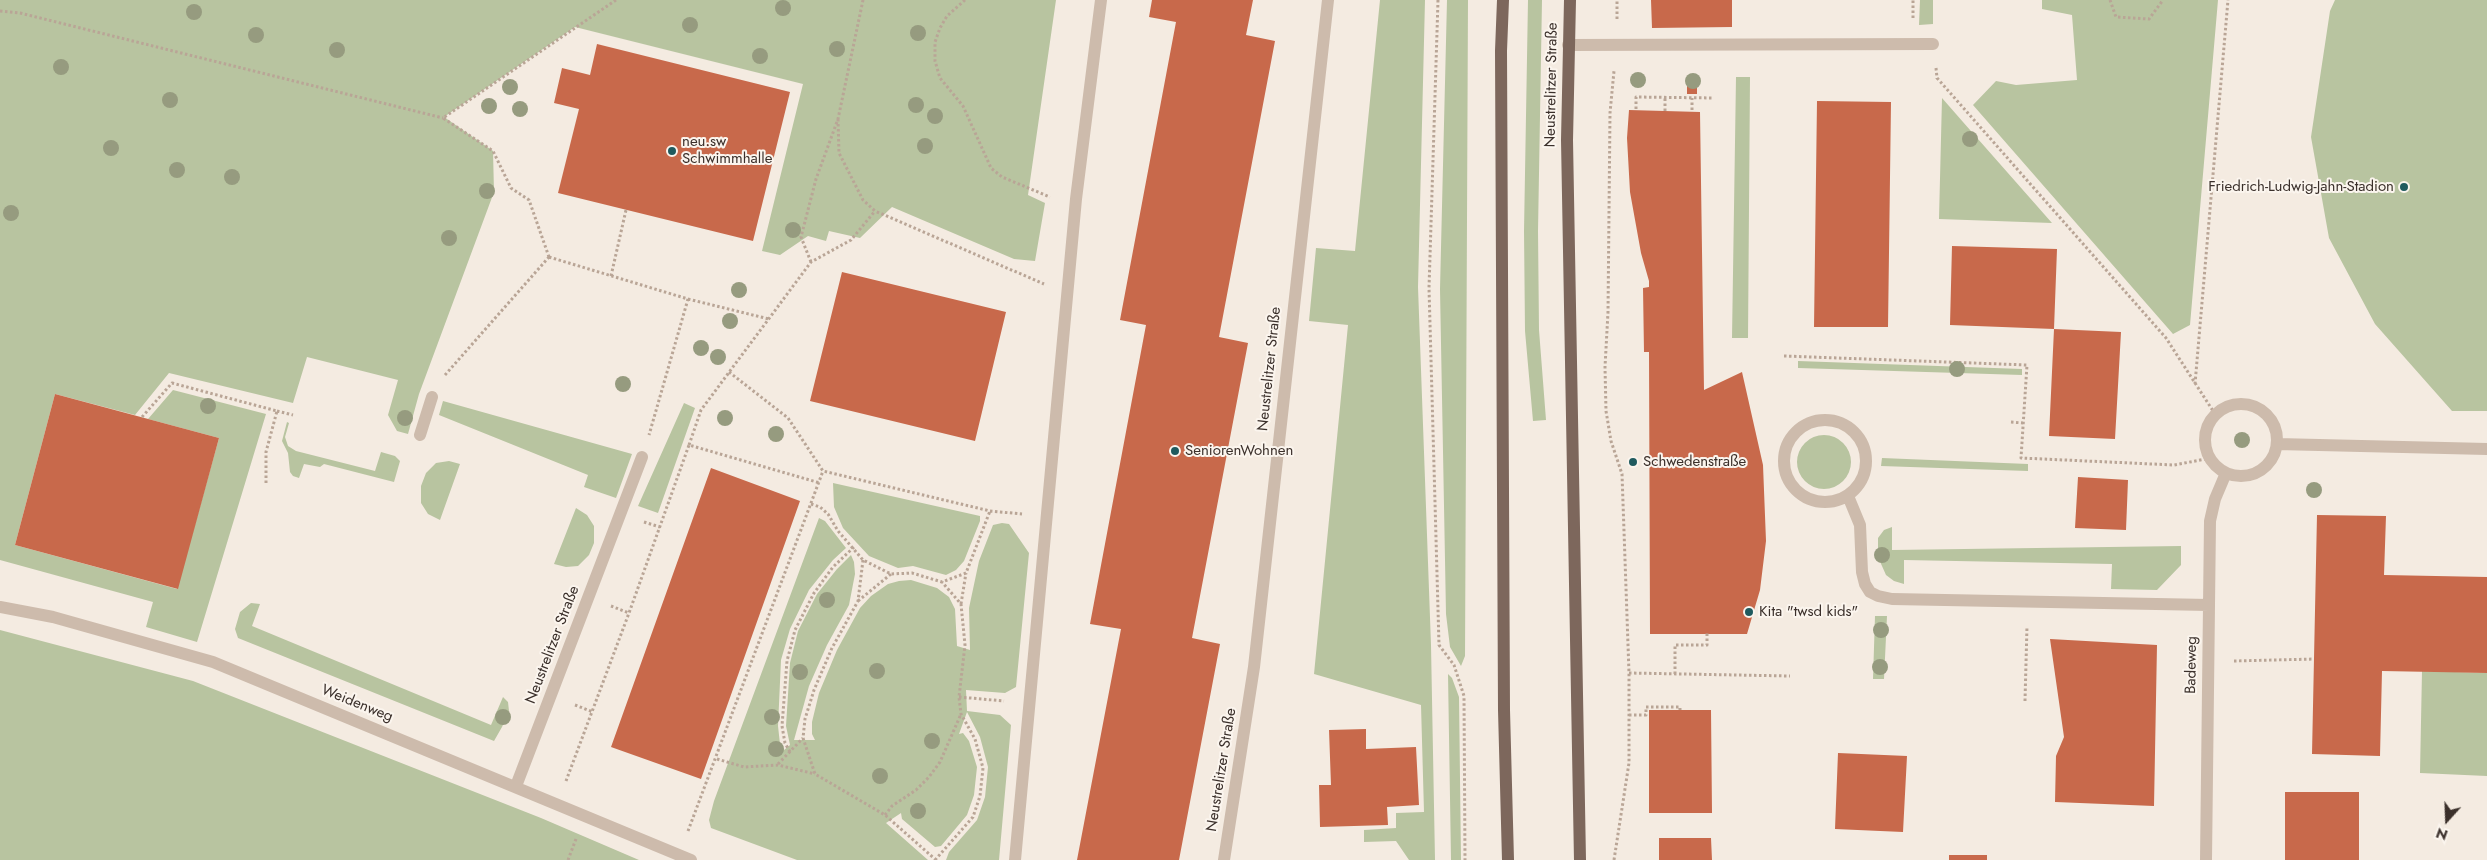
<!DOCTYPE html>
<meta charset="utf-8">
<style>
body{margin:0}
#map{position:relative;width:2487px;height:860px;overflow:hidden;background:#f4ebe1;font-family:Jost,sans-serif}
canvas{display:block}
.north{position:absolute;left:2422px;top:795px;width:50px;height:50px;-webkit-text-stroke:4px #fbf5ee;paint-order:stroke;rotate:200deg;font-size:14px;font-weight:700;line-height:20px;text-align:center;color:#3b302b}
.north::after{content:'';display:block;margin:auto;width:18px;height:22px;background:#3b302b;clip-path:polygon(50% 0,100% 100%,50% 72%,0 100%)}
</style>
<div id="map">
<canvas width="2487" height="860"></canvas>
<div class="north">N</div>
</div>
<script>
const c = document.querySelector('canvas').getContext('2d');
c.lineJoin = 'round';
function fill(path, color) { c.fillStyle = color; c.fill(path, 'evenodd'); }
const poly = rows => new Path2D(rows.map(r => 'M' + r).join(''));
function stroke(path, color, width, dash) { c.strokeStyle = color; c.lineWidth = width; c.lineCap = dash ? 'butt' : 'round'; c.setLineDash(dash || []); c.stroke(path); }
function drawText(font, color, halo, rows, align = 'center') {
  c.font = font + ' Jost,sans-serif'; c.lineWidth = 4; c.setLineDash([]); c.textBaseline = 'middle'; c.strokeStyle = halo; c.fillStyle = color; for (const [text, x, y, turn = 0] of rows) {
    c.save(); c.translate(x, y); c.rotate((+turn || 0) * Math.PI / 180); c.textAlign = isNaN(turn) ? turn : align; if (halo) c.strokeText(text, 0, 0); c.fillText(text, 0, 0); c.restore();
  }
}
fill(poly([
 [0,0,1056,0,1028,195,1045,203,1035,261,1014,259,892,207,860,238,829,231,826,241,808,236,780,255,762,251,803,84,575,27,444,117,493,151,494,192,419,394,408,434,397,431,388,415,398,380,307,357,293,403,169,373,135,415,55,394,15,545,177,589,219,438,148,419,173,390,266,414,197,642,146,627,153,602,0,560],
 [1380,0,1425,0,1418,287,1431,645,1435,860,1409,860,1396,841,1364,842,1364,830,1396,828,1396,813,1424,812,1421,705,1314,674,1348,325,1309,321,1316,248,1355,251],
 [1447,0,1468,0,1465,656,1461,666,1450,647,1446,614,1440,289],
 [1528,0,1542,0,1538,231,1539,330,1546,420,1533,421,1525,331,1524,231],
 [1920,0,1933,0,1933,24,1919,25],
 [2042,0,2218,0,2190,325,2173,334,1973,105,1996,81,2016,85,2077,80,2072,15,2042,9],
 [2335,0,2487,0,2487,411,2452,411,2375,324,2329,238,2311,137,2330,11],
 [1736,77,1750,77,1748,338,1732,338],
 [1942,98,1963,122,2052,223,1939,219],
 [1798,361,2022,369,2022,375,1798,368],
 [443,401,632,454,616,498,584,487,588,475,439,415],
 [684,403,695,408,658,513,638,506],
 [287,422,289,423,285,437,288,446,296,451,375,471,381,452,395,456,400,461,394,482,324,464,320,467,304,464,299,478,293,476,290,472,288,453,282,441],
 '1797 462a27 27 0 1 1 54 0a27 27 0 1 1-54 0Z',
 [1882,458,2028,464,2028,471,1881,466],
 [449,461,460,464,440,520,428,514,421,503,421,486,426,473,436,463],
 [833,483,980,516,980,521,964,561,956,570,946,575,913,566,898,568,869,556,843,528,834,507],
 [576,508,587,515,594,526,594,543,589,555,578,566,566,567,554,564],
 [819,518,825,521,846,548,833,560,809,590,790,629,781,660,778,726,780,744,784,750,790,745,786,726,790,663,798,631,817,594,837,569,851,555,854,562,855,574,849,605,827,645,809,686,794,740,815,740,812,734,812,722,819,693,837,650,860,608,871,596,888,584,899,581,911,580,937,588,949,597,955,609,957,646,970,650,969,608,979,561,993,525,1002,523,1009,524,1029,553,1016,687,1005,693,966,690,967,711,1000,715,1011,725,999,860,946,860,949,852,977,820,985,797,988,767,980,737,967,712,959,734,963,733,969,741,977,767,974,795,967,815,941,846,935,847,902,819,901,813,886,823,928,860,797,860,711,828,709,820,714,801],
 [1892,527,1892,550,2181,546,2181,565,2157,590,2111,589,2112,564,1904,560,1904,584,1894,581,1886,575,1878,557,1878,538,1884,530],
 [251,603,260,604,252,626,491,725,503,697,508,702,509,711,502,727,494,741,238,638,235,629,240,612],
 [1875,616,1887,616,1884,679,1873,679],
 [0,630,193,681,541,818,639,860,0,860],
 [2422,671,2487,673,2487,776,2420,773],
 [1448,674,1452,678,1459,697,1461,860,1451,860]
]), '#b8c4a0');
fill(poly([
 [1152,0,1253,0,1246,35,1275,41,1219,337,1248,343,1192,638,1220,644,1179,860,1077,860,1121,629,1090,624,1146,325,1120,320,1176,22,1149,17],
 [1651,0,1732,0,1732,27,1652,28],
 [597,44,790,92,753,241,558,193,579,109,554,103,562,68,590,75],
 [1687,84,1697,84,1697,94,1687,94],
 [1817,101,1891,102,1888,327,1814,327],
 [1629,110,1700,112,1704,390,1742,372,1763,465,1766,541,1760,590,1747,634,1650,634,1649,352,1644,352,1643,288,1649,287,1649,281,1641,253,1630,192,1627,138],
 [1952,246,2057,249,2054,329,1950,325],
 [842,272,1006,312,975,441,810,401],
 [2054,329,2121,332,2115,439,2049,436],
 [55,394,219,438,178,589,15,545],
 [711,468,800,501,701,779,611,747],
 [2078,477,2128,480,2126,530,2075,528],
 [2317,515,2386,516,2384,575,2487,577,2487,673,2382,671,2380,756,2312,754],
 [2050,639,2157,645,2154,806,2055,802,2056,756,2064,737],
 [1649,710,1711,710,1712,813,1649,813],
 [1366,729,1366,749,1416,747,1419,805,1387,807,1388,825,1320,827,1319,785,1331,785,1329,730],
 [1838,753,1907,756,1903,832,1835,829],
 [2285,792,2359,792,2359,860,2285,860],
 [1659,838,1711,838,1712,860,1659,860],
 [1949,855,1987,855,1987,860,1949,860]
]), '#c8694b');
stroke(poly([
 [965,0,947,16,940,28,935,42,935,61,940,78,963,106,991,168,1002,177,1050,197],
 [1438,0,1429,288,1439,645,1454,665,1464,696,1465,860],
 [2110,0,2116,17,2149,19,2163,0],
 [0,11,20,13,443,118],
 [1913,18,1913,0],
 [1617,19,1617,0],
 [1936,68,1937,78,2166,338,2215,414],
 [1636,109,1636,97,1714,98],
 [1692,110,1692,98],
 [1665,111,1665,97],
 [838,119,839,153,863,200,875,211,1044,284],
 [549,257,529,200,511,188,493,151,443,118,616,0],
 [549,257,688,299,649,435],
 [811,262,801,237,816,179,838,119,863,0],
 [611,276,626,210],
 [688,299,769,319],
 [1784,356,2027,365,2021,458,2174,465,2206,459],
 [729,372,788,418,823,471,990,511,1022,514],
 [445,375,549,257],
 [2195,384,2228,0],
 [277,411,293,415],
 [142,417,172,383,277,411,266,452,266,484],
 [2011,422,2023,423],
 [689,445,701,410,811,262,851,240,875,211],
 [811,504,820,507,828,514,838,531,863,560,891,574,912,573,942,582,966,573,990,511],
 [644,522,660,527],
 [863,560,858,601,832,648,814,690,805,719,803,738,815,774,885,815,936,860],
 [858,601,891,574],
 [961,604,966,573],
 [611,606,629,613],
 [2234,661,2314,659],
 [1629,673,1790,676],
 [1675,674,1675,645,1707,645,1707,633],
 [959,697,1004,701],
 [2025,701,2027,626],
 [575,705,593,712],
 [1629,715,1646,715,1646,707,1680,707,1680,710],
 [790,752,785,743,782,726,787,661,795,630,814,593,833,567,854,547],
 [717,759,744,767,778,765,815,774],
 [778,764,803,738],
 [566,781,629,613,689,445,820,483],
 [885,815,892,806,916,790,929,777,940,762,961,714],
 [688,831,823,471],
 [568,860,576,839],
 [935,860,973,817,980,796,983,768,975,739,961,714,959,697,965,645,961,604,942,582],
 [1614,860,1629,763,1629,673,1622,474,1611,441,1606,411,1605,367,1608,312,1610,113,1614,71]
]), '#b9a596', 3, [2.5, 2.5]);
stroke(poly([
 [1568,45,1933,44],
 '2205 440a36 36 0 1 1 72 0a36 36 0 1 1-72 0Z',
 '1784 461a41 41 0 1 1 82 0a41 41 0 1 1-82 0Z',
 [420,435,432,397],
 [2277,444,2487,449],
 [1848,496,1860,525,1862,572,1865,584,1870,592,1878,596,1892,599,2209,605],
 [0,607,53,617,213,662,691,860],
 [516,786,642,457],
 [1015,860,1076,199,1101,0],
 [1224,860,1254,667,1328,0],
 [2206,860,2210,521,2215,499,2226,473]
]), '#cdbbac', 12);
stroke(poly([
 [1503,0,1501,51,1504,710,1508,860],
 [1570,0,1567,140,1580,860]
]), '#7d675c', 12);
c.fillStyle = '#969b7f';
for (const [x, y] of [
 [783,8],
 [194,12],
 [690,25],
 [918,33],
 [256,35],
 [837,49],
 [337,50],
 [760,56],
 [61,67],
 [1638,80],
 [1693,81],
 [510,87],
 [170,100],
 [916,105],
 [489,106],
 [520,109],
 [935,116],
 [1970,139],
 [925,146],
 [111,148],
 [177,170],
 [232,177],
 [487,191],
 [11,213],
 [793,230],
 [449,238],
 [739,290],
 [730,321],
 [701,348],
 [718,357],
 [1957,369],
 [623,384],
 [208,406],
 [405,418],
 [725,418],
 [776,434],
 [2242,440],
 [2314,490],
 [1882,555],
 [827,600],
 [1881,630],
 [1880,667],
 [877,671],
 [800,672],
 [503,717],
 [772,717],
 [932,741],
 [776,749],
 [880,776],
 [918,811]
]) { c.beginPath(); c.arc(x, y, 8, 0, 2 * Math.PI); c.fill(); }
for (const [x, y, r, color] of [
 [672,151,5,"#1f5a5e"],
 [2404,187,5,"#1f5a5e"],
 [1175,451,5,"#1f5a5e"],
 [1633,462,5,"#1f5a5e"],
 [1749,612,5,"#1f5a5e"]
]) { const dot = new Path2D(); dot.arc(x, y, r, 0, 2 * Math.PI); c.fillStyle = color; c.fill(dot); stroke(dot, '#fbf5ee', 2); }
drawText('15px', '#3b302b', '#fbf5ee', [
 ["Neustrelitzer Straße",1552,85,-89],
 ["Neustrelitzer Straße",1270,369,-84],
 ["Neustrelitzer Straße",553,645,-69],
 ["Badeweg",2192,665,-89],
 ["Weidenweg",357,704,22],
 ["Neustrelitzer Straße",1222,770,-81]
]);
drawText('15px', '#3b302b', '#fbf5ee', [
 ["neu.sw",682,142],
 ["Schwimmhalle",682,159],
 ["Friedrich-Ludwig-Jahn-Stadion",2394,187,"right"],
 ["SeniorenWohnen",1185,451],
 ["Schwedenstraße",1643,462],
 ["Kita \"twsd kids\"",1759,612]
], 'left');
</script>
